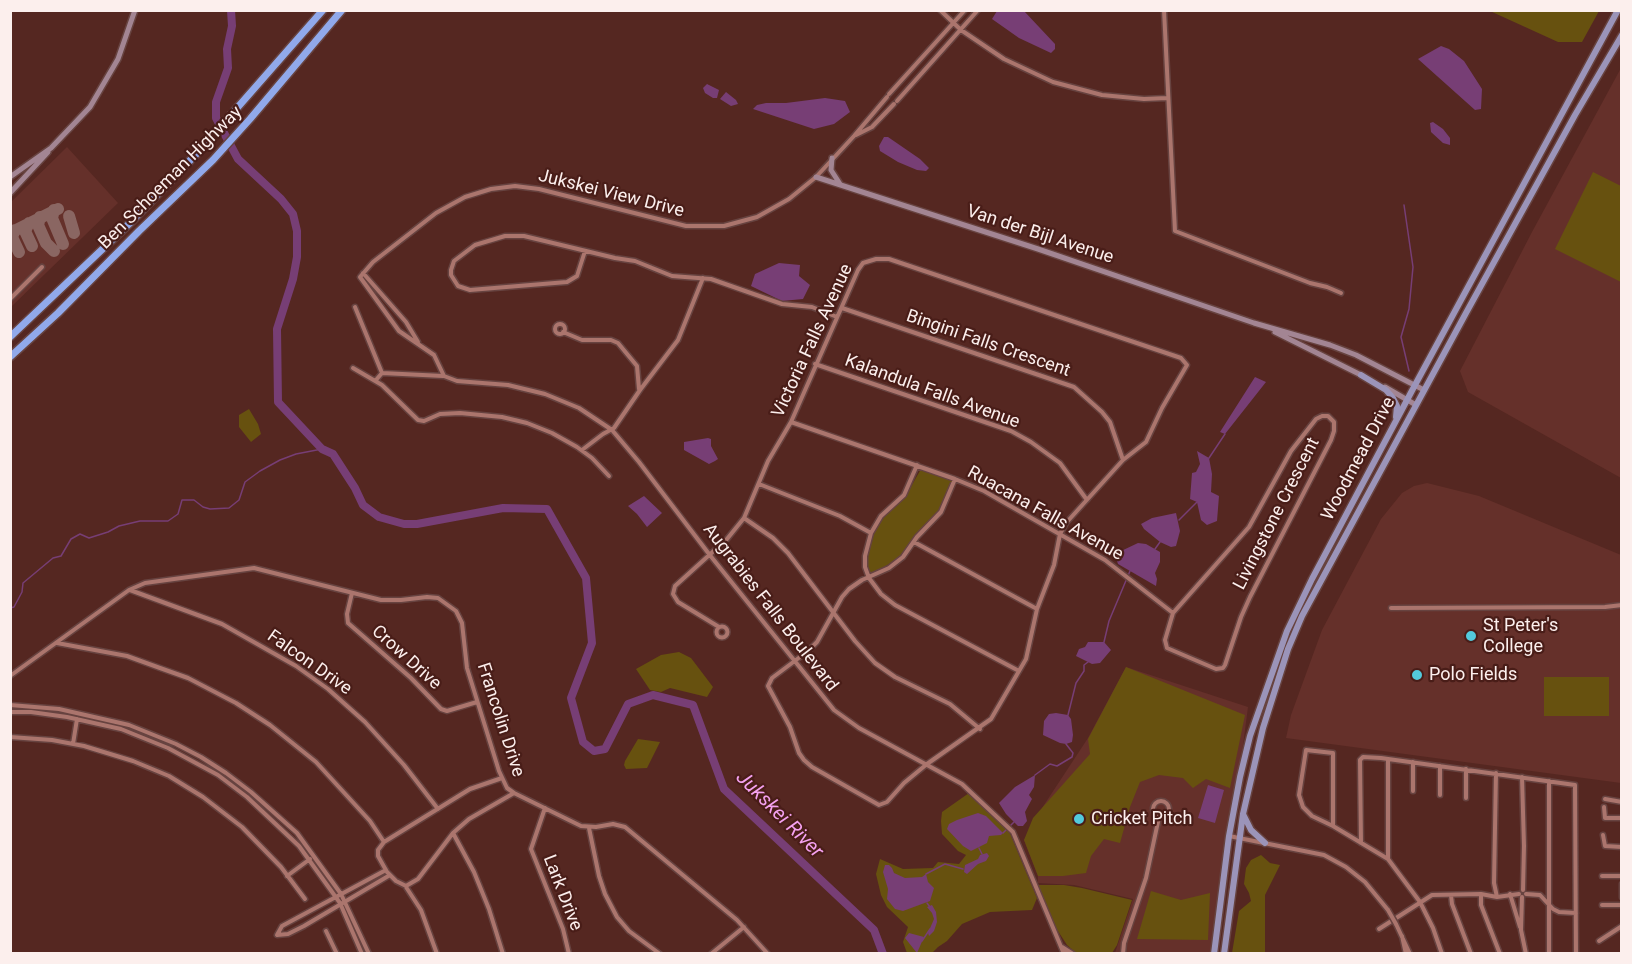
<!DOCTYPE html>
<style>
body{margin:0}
#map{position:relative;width:1632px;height:964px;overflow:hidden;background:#552721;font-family:Roboto,sans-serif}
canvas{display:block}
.frame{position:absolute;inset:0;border:12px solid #fcefed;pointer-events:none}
</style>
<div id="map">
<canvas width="1632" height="964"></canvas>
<div class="frame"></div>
</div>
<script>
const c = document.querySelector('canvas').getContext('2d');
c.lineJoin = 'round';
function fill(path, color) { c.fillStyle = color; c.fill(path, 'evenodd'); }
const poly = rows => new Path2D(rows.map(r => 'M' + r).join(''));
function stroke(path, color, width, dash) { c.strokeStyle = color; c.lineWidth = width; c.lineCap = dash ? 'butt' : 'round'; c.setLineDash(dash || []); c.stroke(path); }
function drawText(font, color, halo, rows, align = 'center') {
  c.font = font + ' Roboto,sans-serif'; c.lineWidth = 4.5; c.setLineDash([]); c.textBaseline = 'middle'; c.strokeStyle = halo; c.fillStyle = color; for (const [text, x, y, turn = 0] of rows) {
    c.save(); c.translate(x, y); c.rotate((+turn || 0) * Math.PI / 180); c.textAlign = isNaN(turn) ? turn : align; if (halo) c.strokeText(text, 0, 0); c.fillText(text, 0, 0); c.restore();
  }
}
fill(poly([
 [1621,68,1621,478,1468,392,1460,371,1532,232],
 [67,147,118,203,11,307,11,202],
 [1427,483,1479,496,1621,555,1621,783,1286,738,1291,715,1322,630,1381,519,1402,493,1414,486],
 [1126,667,1248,707,1216,953,1115,953,1133,899,1074,885,1038,883,1038,876,1024,840,1044,805,1088,738]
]), '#65302a');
fill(poly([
 [1490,11,1599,11,1582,42,1558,42],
 [1593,172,1621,186,1621,282,1555,249],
 [249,409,258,424,261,434,251,442,239,427,239,415],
 [921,469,953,479,943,507,901,556,869,577,865,556,869,540,880,521,891,507,909,490],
 [679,652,691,658,713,687,707,697,670,688,661,692,650,690,636,669,661,655],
 [1126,667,1245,715,1230,788,1206,779,1193,788,1183,778,1159,775,1140,782,1130,807,1120,843,1104,839,1091,856,1086,873,1063,876,1038,876,1024,840,1033,818,1090,754,1088,739],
 [1544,677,1609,677,1609,716,1544,716],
 [638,739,660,742,647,768,626,769,624,765,625,761],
 [969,793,1009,831,1037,898,1032,910,990,912,962,924,947,941,938,947,932,953,907,953,903,942,908,927,887,907,881,895,876,874,880,859,903,869,933,868,938,862,959,864,966,855,958,851,942,834,941,821,942,812],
 [1261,855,1270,863,1280,865,1265,895,1265,953,1232,953,1239,911,1251,901,1249,893,1244,884,1246,868,1251,860],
 [1038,885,1064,885,1082,888,1132,900,1117,945,1112,953,1076,953,1067,945,1054,925],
 [1151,891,1181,900,1210,893,1208,940,1137,939]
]), '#67510f');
fill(poly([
 [997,11,1024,11,1055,44,1055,49,1051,53,1019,38,992,19],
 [1441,46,1449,49,1464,61,1482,89,1481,109,1475,110,1418,59],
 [707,84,719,90,717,98,713,98,705,93,703,88],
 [726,92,736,100,738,104,731,106,720,99],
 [825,98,845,101,850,112,834,124,814,129,753,109,757,105,766,103,786,103],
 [1433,122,1443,129,1450,138,1450,145,1443,143,1431,132,1430,123],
 [884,137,888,137,920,159,929,168,926,171,917,170,898,162,880,151,879,146],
 [779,263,800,265,799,276,810,285,803,299,782,301,751,286,755,274],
 [1255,377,1266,382,1225,434,1220,432],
 [708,438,711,439,711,446,718,459,715,461,709,464,684,450,684,442],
 [1197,451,1209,458,1212,474,1211,492,1219,496,1217,521,1207,525,1201,520,1197,502,1190,499,1192,473,1196,472,1200,464],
 [644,496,662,513,647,527,637,514,628,506],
 [1176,513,1180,531,1176,546,1171,547,1160,542,1144,529,1141,524,1152,518],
 [1138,543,1146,544,1160,552,1160,562,1155,573,1157,579,1156,586,1118,564,1116,558,1119,552],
 [1088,642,1104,642,1111,650,1100,663,1092,664,1076,656,1079,649,1085,647],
 [1056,713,1068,715,1071,719,1073,735,1072,742,1066,744,1060,743,1043,735,1044,721,1049,714],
 [1035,775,1034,787,1029,795,1032,799,1025,812,1027,821,1023,826,1018,826,1006,814,999,803,1015,787],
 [1208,785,1224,790,1215,823,1198,818],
 [978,813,986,816,1003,833,1001,835,989,836,987,843,971,851,963,846,947,829,949,824,957,820],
 [987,853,989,856,986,861,978,864,967,874,964,872,965,865,978,859,980,855],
 [885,865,889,865,892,868,894,873,905,878,922,877,926,874,928,882,934,888,930,901,903,911,895,909,887,899,888,889,883,872],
 [932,905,936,912,937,922,934,931,929,936,928,933,934,919,932,913,927,907],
 [909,933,924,937,917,953,905,938]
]), '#773e75');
stroke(poly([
 [1404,205,1413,267,1409,309,1401,337,1409,371],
 [1209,458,1225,434],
 [1179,520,1197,502],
 [1155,549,1160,542],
 [10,608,14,607,22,592,23,583,53,558,61,556,71,539,80,534,89,538,108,532,119,526,140,521,168,521,178,514,182,500,194,500,203,507,210,509,229,508,239,500,245,482,260,471,280,460,296,454,322,449],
 [1104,642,1109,621,1130,571],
 [1068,715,1076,683,1084,671,1084,665,1088,662],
 [1035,775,1050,764,1057,766,1072,757,1073,753,1066,744],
 [1003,833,1014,822],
 [979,848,982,854],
 [926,874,945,864,963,869],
 [927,903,930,907],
 [922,941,930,929]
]), '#773e75', 1.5);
stroke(poly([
 [231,10,232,26,227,49,228,68,216,102,216,118,238,159,281,199,293,214,297,231,297,257,293,279,277,329,278,402,322,449,333,454,355,488,363,505,379,517,404,524,417,524,503,508,547,509,586,578,592,643,571,698,583,742,594,751,605,749,628,704,653,695,693,705,724,789,874,930,883,954]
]), '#773e75', 8);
stroke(poly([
 [54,210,52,218,63,244],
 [69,216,74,233],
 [40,217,38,225,46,243,54,251],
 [29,223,25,231,32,246],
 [15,230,12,237,19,252],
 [10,233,58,209]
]), '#8a6662', 12);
const street = poly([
 [940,10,961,30,1004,59,1053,82,1102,95,1144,99,1167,98],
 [1164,10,1175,231,1310,283,1327,287,1341,293],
 [889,94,965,10],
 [887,97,854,136,816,177,789,199,757,217,724,226,686,226,539,189,515,186,491,189,465,197,436,213,373,262,360,277,399,331,434,355,444,376,457,381,508,385,545,394,579,408,612,430,639,462,709,554,834,710,859,728,962,784,1013,832,1064,954],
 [897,101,978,10],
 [856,135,872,127,894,104],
 [585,251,577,276,567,282,470,290,458,286,451,275,451,270,454,261,475,245,505,236,524,236,615,258,635,261,672,276,711,279,782,304,812,307,837,317],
 [363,273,406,322,418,342],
 [10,299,42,267],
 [355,307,382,373],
 [842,308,1074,387,1102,412,1110,422,1123,460],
 '555 329a5 5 0 1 1 10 0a5 5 0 1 1-10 0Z',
 [563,332,582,340,611,340,618,343,637,366,639,389],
 [815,364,1011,431,1031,442,1060,463,1087,500],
 [353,368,382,385,418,420,424,421,440,414,460,413,502,417,527,423,552,433,577,447,592,458,609,476],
 [376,380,382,373,443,376],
 [1322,416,1328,416,1334,422,1334,431,1331,440,1250,597,1241,617,1225,665,1223,668,1216,669,1167,648,1165,640,1173,613,1249,527,1291,451,1316,419,1322,416],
 [791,422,955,479,984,491,1105,560,1173,613],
 [582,450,603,434,614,428,640,390,678,340,703,278],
 [917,465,904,495,881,516,871,533,865,556,865,567,869,578,881,594,895,605,1019,671],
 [759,484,840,516,871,533],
 [744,518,773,538,788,553,855,641,875,663,895,677,950,704,980,729],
 [914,542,1037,609],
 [130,590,222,624,296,666,328,689,365,722,404,765,438,809],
 [352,593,347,614,348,623,411,678,441,709,447,711,477,702],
 [1391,608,1605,607,1622,605],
 '716.5 632a5.5 5.5 0 1 1 11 0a5.5 5.5 0 1 1-11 0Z',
 [719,627,678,602,673,594,675,586,727,539,744,518,768,461,791,422,858,270,863,263,876,259,889,259,1181,358,1187,365,1162,408,1146,442,1123,460,1066,523,1060,534,1054,565,1037,609,1026,659,991,719,927,764,904,783,887,802,879,805,812,767,804,760,799,753,790,727,768,686,772,678,808,651,817,642,842,597,849,589,862,580,889,568,903,557,917,537,941,512,955,479],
 [57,643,127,656,160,668,188,678,236,703,270,725,316,762,370,821,384,842],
 [10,676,129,590,145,583,254,568,381,600,401,600,427,597,438,598,456,611,462,623,467,668,499,771,507,788,514,793,581,826,596,827,613,824,625,827,737,920,768,954],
 [10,705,59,709,129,725,176,744,201,757,226,773,251,792,297,833,341,894,369,954],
 [10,712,31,712,67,717,121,729,168,748,218,775,247,797,299,846,340,903,362,954],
 [10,737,52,740,84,746,133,761,169,776,203,797,242,827,281,867,305,899],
 [73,744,77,719],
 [1388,759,1388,859,1420,902,1433,928,1442,954],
 [1413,762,1413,791],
 [1440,766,1440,795],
 [1466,769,1466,798],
 [1496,773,1494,883,1497,897],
 [1522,777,1524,846,1523,890],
 [502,778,470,789,384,842,378,850,378,856,387,872,396,881,406,886,418,879,453,833,469,819,514,793],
 [1605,799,1622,802],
 '1153 809a8 8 0 1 1 16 0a8 8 0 1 1-16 0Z',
 [1604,807,1605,818,1622,818],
 [545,808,531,849,563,929,569,954],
 [1333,826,1333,753,1306,750,1299,795,1303,807,1312,816,1333,826,1388,859],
 [589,828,599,876,605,894,617,917,629,931,660,954],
 [453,833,474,872,489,909,503,954],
 [1603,835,1605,846,1622,847],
 [1229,836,1324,855,1346,867,1365,882,1388,910],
 [1361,843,1360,760,1363,757,1381,758,1575,785,1576,954],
 [386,870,282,926,277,935,288,934,304,926,390,875],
 [287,876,310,859],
 [1602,876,1622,876],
 [1622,884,1622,897],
 [406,887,421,910,437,954],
 [1481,894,1481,905,1500,954],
 [1510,894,1520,927],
 [1526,894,1540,895,1553,909,1559,912,1576,913],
 [1451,895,1452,904,1471,954],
 [1522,897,1521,930,1526,954],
 [1602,905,1622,905],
 [1396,924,1410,954],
 [1379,929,1432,895,1481,894,1497,897,1519,894],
 [326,931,337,954],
 [1402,936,1406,954],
 [1599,941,1622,926],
 [1062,947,1073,954],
 [711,954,744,927],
 [1123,954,1124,943,1146,878,1159,817],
 [1549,954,1549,781]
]);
const secondary = poly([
 [832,158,831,170,840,184],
 [10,177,51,148,90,107,118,59,135,10],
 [816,177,1038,249,1254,323,1330,345,1356,355,1424,390],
 [10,193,48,152],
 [1275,332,1363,376],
 [1385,387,1416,405]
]);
const primary = poly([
 [1361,375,1386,390,1393,398,1397,406,1396,417],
 [1243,814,1251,830,1265,843],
 [1214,954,1229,836,1240,777,1250,736,1287,631,1312,579,1415,385,1618,10],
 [1224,954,1243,814,1263,728,1288,649,1302,616,1466,313,1575,115,1622,35]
]);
const highway = poly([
 [10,337,131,222,202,148,323,10],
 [10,357,58,313,139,231,213,160,250,119,342,10]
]);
stroke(street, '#674340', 7);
stroke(secondary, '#674340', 8);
stroke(primary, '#674340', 9);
stroke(highway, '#674340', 10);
stroke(street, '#ab756d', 4);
stroke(secondary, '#a38593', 5);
stroke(primary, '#9b94b9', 6);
stroke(highway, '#91a9eb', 7);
const streetBridge = poly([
 [1388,910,1396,924]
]);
stroke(streetBridge, '#674340', 7, []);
stroke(streetBridge, '#ab756d', 4);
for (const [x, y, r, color] of [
 [1471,636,6,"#53cadc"],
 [1417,675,6,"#53cadc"],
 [1079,819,6,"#53cadc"]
]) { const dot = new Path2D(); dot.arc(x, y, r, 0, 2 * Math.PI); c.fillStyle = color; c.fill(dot); stroke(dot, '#491d18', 2); }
drawText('18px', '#fcefed', '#491d18', [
 ["Ben Schoeman Highway",171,178,-45],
 ["Jukskei View Drive",611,194,14],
 ["Van der Bijl Avenue",1040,235,18],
 ["Victoria Falls Avenue",813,341,-65],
 ["Bingini Falls Crescent",988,344,19],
 ["Kalandula Falls Avenue",932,392,20],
 ["Woodmead Drive",1359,459,-62],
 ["Ruacana Falls Avenue",1045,514,29],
 ["Livingstone Crescent",1277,514,-63],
 ["Augrabies Falls Boulevard",770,608,52],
 ["Crow Drive",406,658,42],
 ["Falcon Drive",309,663,35],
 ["Francolin Drive",500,720,72],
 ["Lark Drive",562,893,69]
]);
drawText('18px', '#fcefed', '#491d18', [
 ["St Peter's",1483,626],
 ["College",1483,647],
 ["Polo Fields",1429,675],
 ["Cricket Pitch",1091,819]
], 'left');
drawText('italic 20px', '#f4a1f0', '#491d18', [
 ["Jukskei River",779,815,45]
]);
</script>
